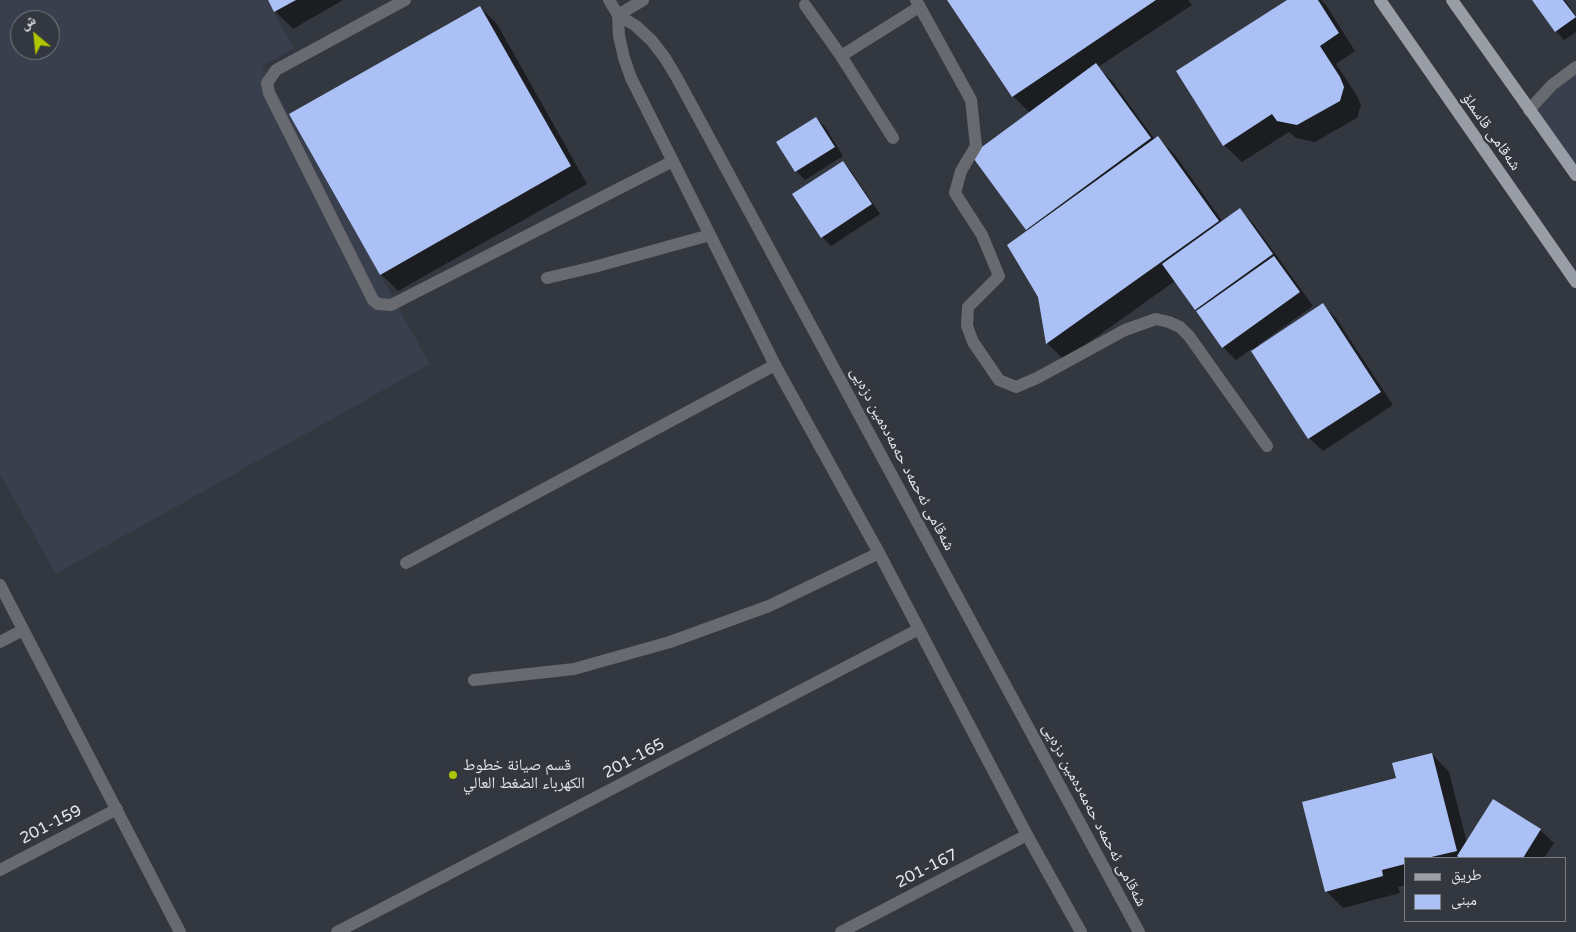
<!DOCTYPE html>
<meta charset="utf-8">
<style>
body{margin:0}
#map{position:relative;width:1576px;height:932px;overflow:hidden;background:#33373f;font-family:"Varela Round","Noto Naskh Arabic",sans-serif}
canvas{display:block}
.legend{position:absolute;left:1404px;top:857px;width:162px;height:65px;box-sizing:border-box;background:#33373f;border:1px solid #7a7d84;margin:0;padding:6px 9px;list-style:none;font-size:15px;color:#e4e7ec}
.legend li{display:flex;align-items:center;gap:10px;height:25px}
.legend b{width:25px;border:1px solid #7a7d84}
.north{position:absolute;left:10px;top:10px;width:50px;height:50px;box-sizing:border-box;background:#33373f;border:1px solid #7a7d84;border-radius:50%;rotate:332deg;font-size:14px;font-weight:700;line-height:20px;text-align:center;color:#e4e7ec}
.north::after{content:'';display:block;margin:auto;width:18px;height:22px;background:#b0c502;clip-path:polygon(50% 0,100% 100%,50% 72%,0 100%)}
</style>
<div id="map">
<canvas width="1576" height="932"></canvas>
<ul class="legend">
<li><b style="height:6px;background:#999da5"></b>طريق</li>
<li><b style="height:14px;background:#abc1f6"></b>مبنى</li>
</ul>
<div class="north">ش</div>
</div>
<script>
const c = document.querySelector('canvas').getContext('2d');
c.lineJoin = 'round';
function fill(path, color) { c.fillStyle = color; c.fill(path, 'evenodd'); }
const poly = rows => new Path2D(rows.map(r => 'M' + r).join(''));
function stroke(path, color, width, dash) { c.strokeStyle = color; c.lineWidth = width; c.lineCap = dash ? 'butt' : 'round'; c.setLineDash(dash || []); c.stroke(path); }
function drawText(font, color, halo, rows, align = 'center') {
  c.font = font + ' "Varela Round","Noto Naskh Arabic",sans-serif'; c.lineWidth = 5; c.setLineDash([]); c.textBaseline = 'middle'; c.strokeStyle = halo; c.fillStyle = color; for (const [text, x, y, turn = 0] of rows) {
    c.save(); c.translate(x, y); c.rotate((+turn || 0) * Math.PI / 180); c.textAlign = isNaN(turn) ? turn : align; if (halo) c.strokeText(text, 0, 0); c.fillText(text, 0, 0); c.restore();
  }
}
fill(poly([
 [0,0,267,0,294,48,262,66,430,364,56,574,0,474],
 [20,20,50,20,50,50,20,50],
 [1576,67,1576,175,1529,110]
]), '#393f4d');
fill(poly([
 [269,0,343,0,293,29,275,11],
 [949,0,1188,0,1192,5,1098,67,1113,82,1155,140,1158,138,1175,155,1223,222,1240,210,1253,223,1313,306,1258,345,1259,347,1323,305,1336,318,1393,405,1323,451,1309,438,1251,349,1236,360,1223,347,1175,281,1064,360,1047,343,1029,231,1027,229,1030,113,1013,96],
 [1289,0,1321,0,1326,5,1355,51,1336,64,1357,96,1361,105,1357,118,1315,142,1296,138,1289,132,1242,162,1224,145],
 [1533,0,1565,0,1576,16,1576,32,1564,40,1556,31],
 [480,7,497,24,587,184,398,291,381,274],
 [816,118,825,127,843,156,805,180,796,171],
 [842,162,851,171,880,214,831,246,822,237],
 [1432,754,1449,772,1467,843,1540,830,1554,843,1544,858,1405,858,1405,885,1398,887,1400,893,1343,908,1326,891,1397,779]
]), '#0007');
fill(poly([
 [268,0,296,0,274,12],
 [947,0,1156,0,1012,97],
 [1287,0,1318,0,1339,33,1320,46,1340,77,1344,87,1340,101,1297,125,1277,121,1272,114,1223,146,1176,71],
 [1532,0,1563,0,1576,17,1555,32],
 [480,6,571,166,380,275,289,114],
 [1096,63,1151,138,1026,230,971,155],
 [816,117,835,147,795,172,776,142],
 [1158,136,1219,221,1046,344,1038,297,1007,245],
 [843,161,872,204,821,238,792,194],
 [1240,208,1273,254,1195,310,1162,264],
 [1274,256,1300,292,1222,348,1196,311],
 [1323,303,1381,392,1308,439,1251,351],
 [1432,753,1457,851,1427,858,1405,858,1405,864,1382,870,1383,876,1325,892,1302,802,1396,778,1392,763],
 [1493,799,1541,829,1523,858,1460,858,1457,856]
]), '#abc1f6');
stroke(poly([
 [405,0,276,70,267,83,269,93,373,300,378,304,391,305,673,161],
 [609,0,618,15,619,36,624,58,631,78,710,235,775,365,879,553,1027,835,1081,932],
 [916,0,971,100,976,146,961,171,955,193,982,235,999,276,968,307,967,326,973,342,999,380,1016,387,1037,378,1125,330,1156,319,1169,322,1180,327,1189,336,1267,446],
 [805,5,841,56,893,138],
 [618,15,636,26,652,41,665,58,677,78,1139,932],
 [618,15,643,0],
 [841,56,919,7],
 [1529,110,1552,85,1576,67],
 [547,278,594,267,710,235],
 [406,563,775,365],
 [0,585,180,932],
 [0,642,23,630],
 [474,680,574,669,670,642,769,606,879,553],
 [0,870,117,809],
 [337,932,919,629],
 [841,932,1027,835]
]), '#696a6f', 12);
stroke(poly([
 [1380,0,1576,282],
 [1452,0,1576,175]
]), '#999da5', 12);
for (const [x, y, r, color] of [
 [453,775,5,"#b0c502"]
]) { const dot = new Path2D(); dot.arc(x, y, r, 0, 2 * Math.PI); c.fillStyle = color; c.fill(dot); stroke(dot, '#33373f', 2); }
drawText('16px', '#e4e7ec', '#33373f', [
 ["شەقامی قاسملۆ",1491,132,55],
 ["شەقامی ئەحمەد حەمەدەمین دزەیی",902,459,62],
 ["201-165",634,759,-28],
 ["شەقامی ئەحمەد حەمەدەمین دزەیی",1094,815,62],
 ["201-159",51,825,-27],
 ["201-167",927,869,-27]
]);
drawText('16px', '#e4e7ec', '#33373f', [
 ["قسم صيانة خطوط",463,766],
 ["الكهرباء الضغط العالي",463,784]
], 'left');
</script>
